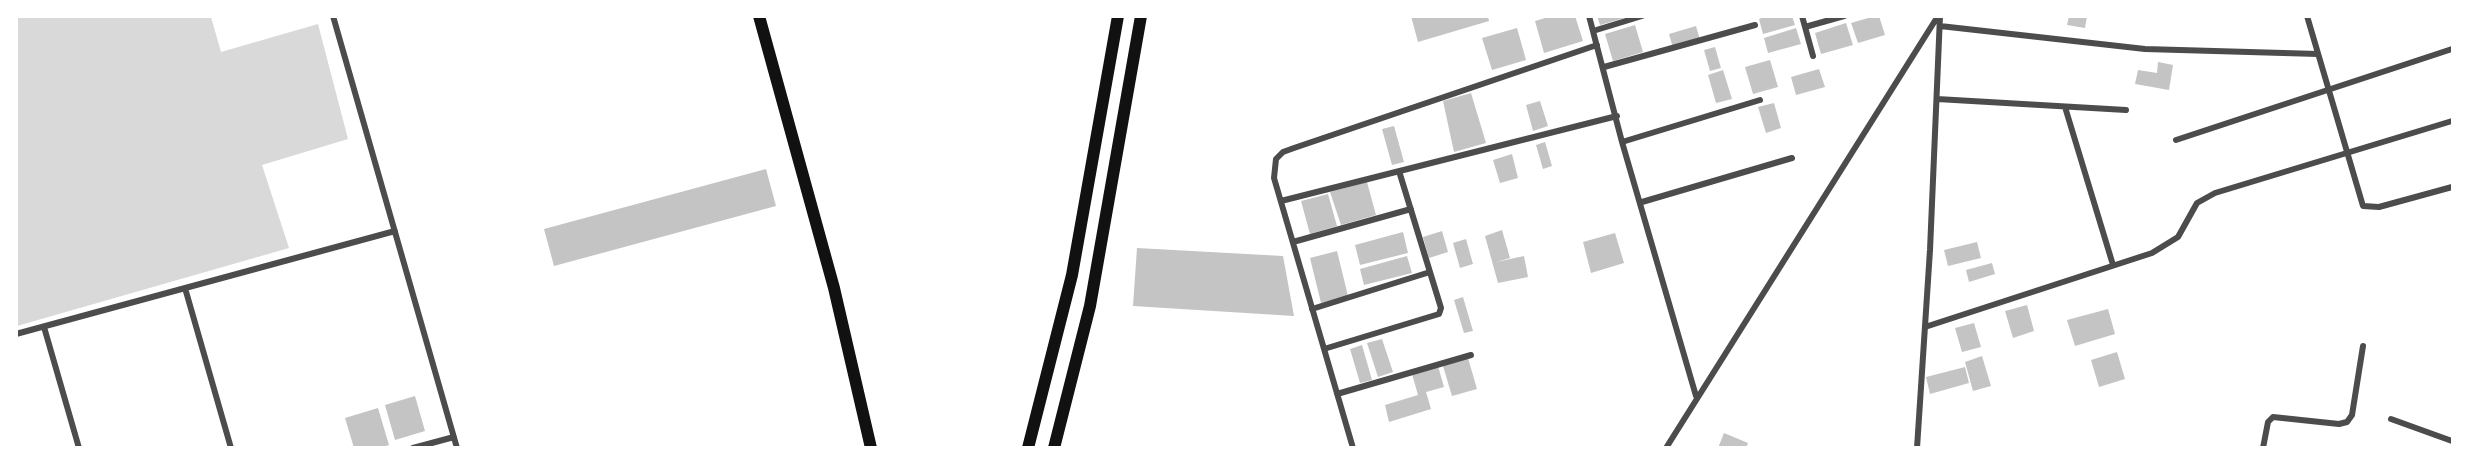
<!DOCTYPE html>
<style>
body{margin:0}
#map{position:relative;width:2469px;height:464px;overflow:hidden;background:#fff;font-family:Merriweather,serif}
canvas{display:block}
.frame{position:absolute;inset:0;border:18px solid #fff;pointer-events:none}
</style>
<div id="map">
<canvas width="2469" height="464"></canvas>
<div class="frame"></div>
</div>
<script>
const c = document.querySelector('canvas').getContext('2d');
c.lineJoin = 'round';
function fill(path, color) { c.fillStyle = color; c.fill(path, 'evenodd'); }
const poly = rows => new Path2D(rows.map(r => 'M' + r).join(''));
function stroke(path, color, width, dash) { c.strokeStyle = color; c.lineWidth = width; c.lineCap = dash ? 'butt' : 'round'; c.setLineDash(dash || []); c.stroke(path); }
fill(poly([
 [17,16,211,17,221,52,318,24,348,139,262,165,289,248,17,326]
]), '#d9d9d9');
fill(poly([
 [1411,16,1488,16,1489,21,1418,42],
 [1552,16,1575,16,1583,41,1544,53,1535,21],
 [1597,16,1628,16,1628,17,1600,25],
 [1766,16,1792,16,1795,25,1763,34,1759,19],
 [1875,16,1879,16,1885,35,1858,43,1851,23],
 [2069,16,2087,16,2085,28,2067,25],
 [1846,23,1853,45,1821,54,1815,33],
 [1635,25,1643,52,1613,61,1605,34],
 [1696,26,1700,40,1673,48,1669,34],
 [1517,28,1526,60,1492,70,1482,38],
 [1796,28,1801,44,1768,53,1764,38],
 [1715,47,1721,68,1710,71,1704,50],
 [1770,60,1778,87,1753,94,1745,67],
 [2158,62,2173,65,2169,90,2135,84,2138,70,2157,73],
 [1819,69,1825,87,1796,95,1791,77],
 [1723,70,1732,99,1716,103,1708,75],
 [1471,93,1486,143,1454,152,1443,101],
 [1540,101,1548,126,1533,131,1526,105],
 [1774,103,1781,128,1766,133,1758,107],
 [1394,126,1404,162,1392,165,1382,129],
 [1545,142,1552,166,1543,169,1536,145],
 [1512,154,1518,178,1500,183,1493,160],
 [766,169,776,206,554,266,544,229],
 [1367,182,1376,215,1341,225,1330,192],
 [1328,194,1337,226,1310,234,1301,201],
 [1502,230,1510,258,1496,262,1524,256,1528,277,1498,283,1485,236],
 [1442,231,1448,252,1429,258,1423,237],
 [1403,232,1408,253,1360,265,1355,245],
 [1615,233,1624,263,1591,273,1583,242],
 [1466,239,1473,264,1460,268,1453,243],
 [1977,242,1981,258,1948,266,1944,250],
 [1137,248,1283,256,1294,316,1133,306],
 [1337,251,1348,296,1321,303,1310,258],
 [1407,256,1412,273,1364,285,1360,269],
 [1992,263,1995,274,1969,282,1966,270],
 [1463,297,1473,331,1464,333,1454,300],
 [2027,305,2034,331,2013,338,2005,311],
 [2108,309,2115,334,2075,346,2067,320],
 [1974,323,1981,347,1962,352,1955,328],
 [1382,339,1393,372,1378,377,1367,343],
 [1362,345,1372,380,1360,383,1350,349],
 [2117,352,2125,379,2099,387,2091,360],
 [1982,356,1991,386,1973,391,1965,362],
 [1468,358,1477,389,1452,396,1443,366],
 [1438,366,1444,387,1426,392,1431,409,1389,422,1385,405,1418,395,1412,374],
 [1965,367,1969,383,1930,394,1926,377],
 [415,396,425,431,395,440,385,405],
 [378,408,389,445,379,448,354,448,345,418],
 [1724,433,1748,443,1746,448,1718,448]
]), '#c4c4c4');
stroke(poly([
 [333,16,457,448],
 [1589,16,1622,142,1696,396],
 [1802,16,1813,56],
 [2307,16,2363,206,2379,207,2452,187],
 [1940,26,2145,49,2318,54],
 [1805,27,1844,16],
 [1593,31,1642,16],
 [1604,67,1755,25],
 [1937,99,2126,110],
 [2065,107,2113,265],
 [2176,140,2452,49],
 [1622,142,1760,100],
 [1281,201,1617,116],
 [1642,202,1792,158],
 [1293,242,1411,209],
 [185,288,231,448],
 [1312,309,1430,272],
 [44,327,79,448],
 [1925,327,2152,253,2178,237,2197,203,2215,193,2452,121],
 [16,334,395,231],
 [1324,349,1439,314,1441,308,1399,171],
 [1337,394,1471,355],
 [2391,419,2452,441],
 [413,448,454,437],
 [1353,448,1274,178,1276,159,1283,152,1294,148,1597,45],
 [1666,448,1938,16],
 [1917,448,1930,250,1940,16],
 [2263,448,2268,422,2273,417,2339,424,2347,422,2352,415,2363,346]
]), '#4c4c4c', 6);
stroke(poly([
 [759,16,834,288,871,448],
 [1028,448,1072,275,1118,16],
 [1054,448,1090,306,1141,16]
]), '#111', 12);
</script>
